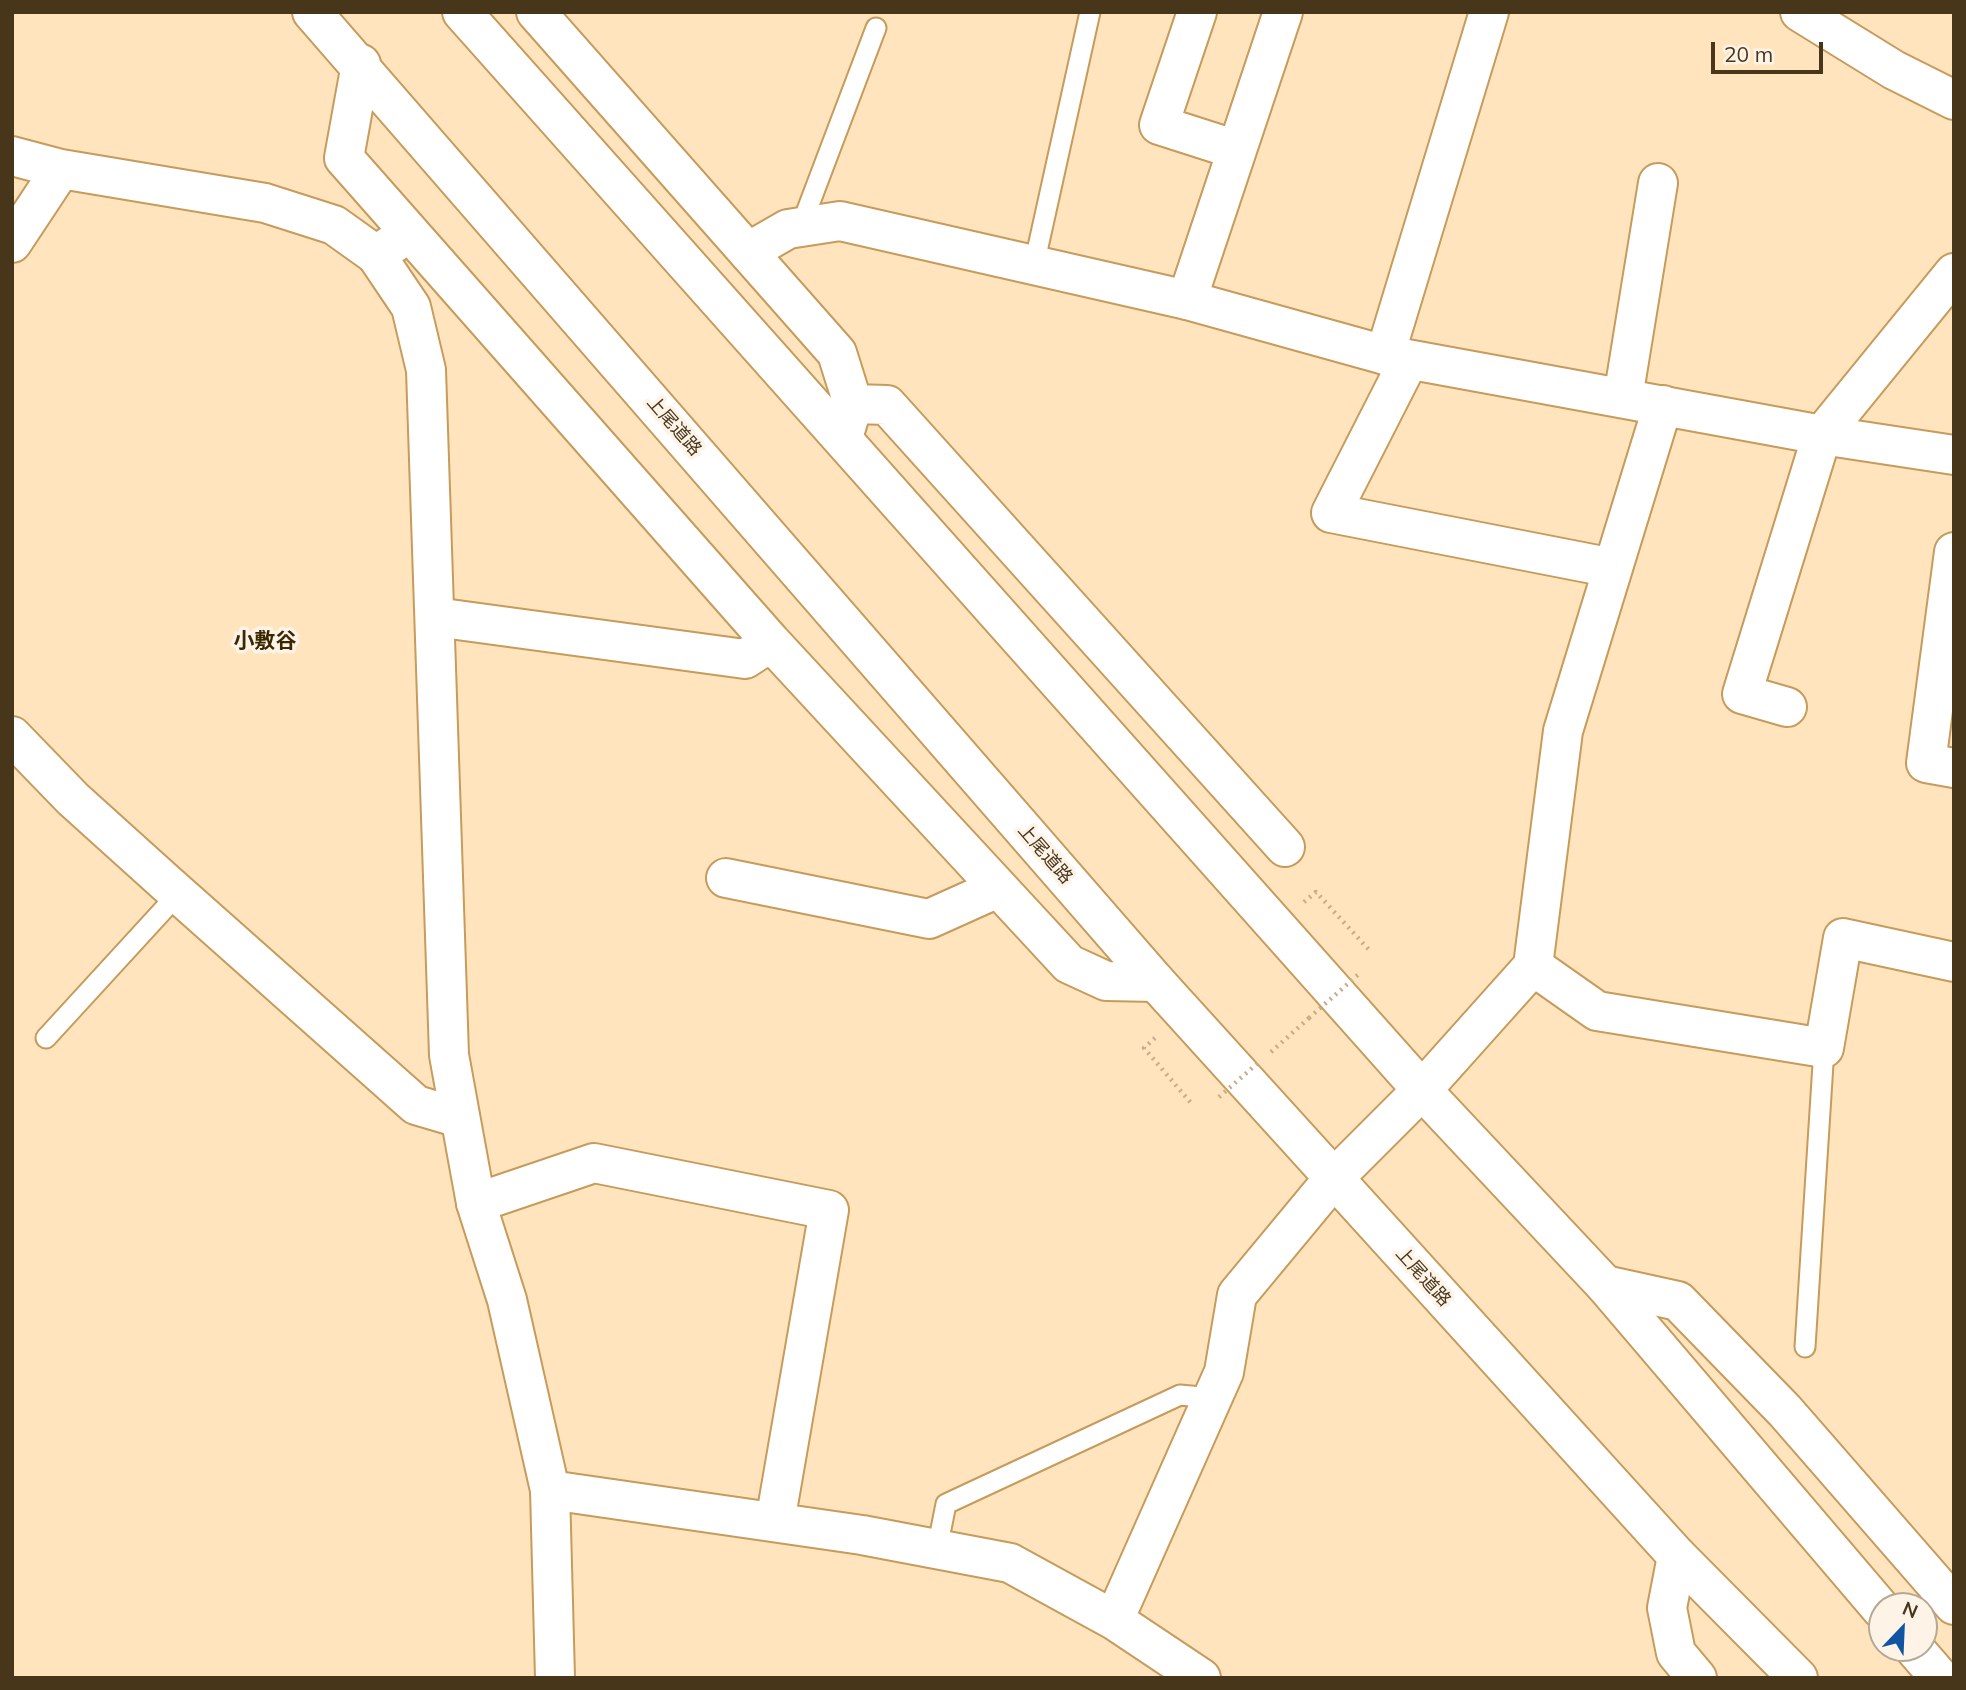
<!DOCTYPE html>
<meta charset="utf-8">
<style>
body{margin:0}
#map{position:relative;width:1966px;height:1690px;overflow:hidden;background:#ffe4be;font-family:Mulish,sans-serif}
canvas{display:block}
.frame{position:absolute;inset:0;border:14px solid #48361b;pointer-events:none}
.north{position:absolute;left:1868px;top:1592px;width:70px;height:70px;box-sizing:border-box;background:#fdf4e7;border:2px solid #b5a895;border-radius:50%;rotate:23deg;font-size:19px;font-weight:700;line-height:28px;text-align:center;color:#48361b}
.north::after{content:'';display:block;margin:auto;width:24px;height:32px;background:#1254a4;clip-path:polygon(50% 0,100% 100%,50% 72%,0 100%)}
.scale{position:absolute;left:1711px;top:42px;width:112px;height:32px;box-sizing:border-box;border:4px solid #48361b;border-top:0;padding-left:9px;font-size:21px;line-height:24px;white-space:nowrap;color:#48361b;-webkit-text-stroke:5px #fdf4e7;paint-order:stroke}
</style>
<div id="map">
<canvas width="1966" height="1690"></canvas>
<div class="frame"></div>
<div class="north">N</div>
<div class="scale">20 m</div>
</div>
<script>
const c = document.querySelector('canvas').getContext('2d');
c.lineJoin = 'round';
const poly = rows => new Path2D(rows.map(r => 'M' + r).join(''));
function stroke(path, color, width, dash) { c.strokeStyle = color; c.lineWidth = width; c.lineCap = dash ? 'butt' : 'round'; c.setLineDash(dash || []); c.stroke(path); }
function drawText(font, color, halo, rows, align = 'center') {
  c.font = font + ' Mulish,"Noto Sans JP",sans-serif'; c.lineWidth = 7; c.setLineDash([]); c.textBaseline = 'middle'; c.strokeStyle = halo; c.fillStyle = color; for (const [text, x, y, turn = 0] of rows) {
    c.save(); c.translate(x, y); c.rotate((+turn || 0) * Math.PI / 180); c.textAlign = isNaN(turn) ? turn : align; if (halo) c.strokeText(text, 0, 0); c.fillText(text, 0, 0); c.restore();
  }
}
const lane = poly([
 [801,226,876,28],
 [1034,265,1090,12],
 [46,1038,178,894],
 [1805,1347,1824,1048],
 [937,1549,946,1504,1180,1395,1212,1398]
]);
const street = poly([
 [536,12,837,353,853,404,846,428],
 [1197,12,1159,125,1237,150],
 [361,64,344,158,771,642,1069,964,1106,981,1156,982],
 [12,156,61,169,265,203,334,225,376,255,403,237],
 [12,243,61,169],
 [1187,300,1283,12],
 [1385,355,1489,12],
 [1409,360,1331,513,1613,568],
 [1623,398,1658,183],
 [853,404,887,405,1285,847],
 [1822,435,1954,455],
 [1954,552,1926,763,1954,768],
 [435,617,745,659,771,642],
 [1787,707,1742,694,1822,435,1954,273],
 [12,736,73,799,165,882,416,1105,460,1118],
 [726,878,929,919,998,888],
 [1533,966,1597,1011,1824,1048,1843,938,1954,962],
 [476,1203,594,1163,829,1210,775,1522],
 [1605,1285,1678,1301,1785,1411,1954,1605],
 [550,1490,862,1535,1010,1563,1114,1620,1201,1678],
 [1677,1556,1667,1608,1676,1653,1697,1678],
 [1114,1620,1224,1372,1237,1295,1334,1178,1422,1090,1533,966,1563,731,1663,405]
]);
const secondary = poly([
 [1800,12,1894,70,1954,100],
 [748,252,788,229,840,221,1187,300,1385,355,1822,435],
 [376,255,411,307,426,370,449,1055,476,1203,507,1300,550,1490,555,1678]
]);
const highway = poly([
 [312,12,1156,982,1677,1556,1798,1678],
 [462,12,1422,1090,1605,1285,1882,1610],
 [1914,1648,1940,1678]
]);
stroke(lane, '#c69b5b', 23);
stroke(street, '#c69b5b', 42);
stroke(secondary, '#c69b5b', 42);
stroke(highway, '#c69b5b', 42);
stroke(poly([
 [1304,902,1316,892,1371,952],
 [1155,1038,1144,1048,1191,1103],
 [1271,1052,1309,1018]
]), '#c5ad8a', 4.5, [2, 5]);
stroke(lane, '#fff', 19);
stroke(street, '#fff', 38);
stroke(secondary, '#fff', 38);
stroke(highway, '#fff', 38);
stroke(poly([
 [1309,1018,1360,973],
 [1219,1097,1259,1062]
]), '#c5ad8a', 4.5, [2, 5]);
drawText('18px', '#48361b', '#fdf4e7', [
 ["上尾道路",674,426,49],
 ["上尾道路",1045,854,49],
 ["上尾道路",1423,1277,48]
]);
drawText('bold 21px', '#3d2804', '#fdf4e7', [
 ["小敷谷",265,642]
]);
</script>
